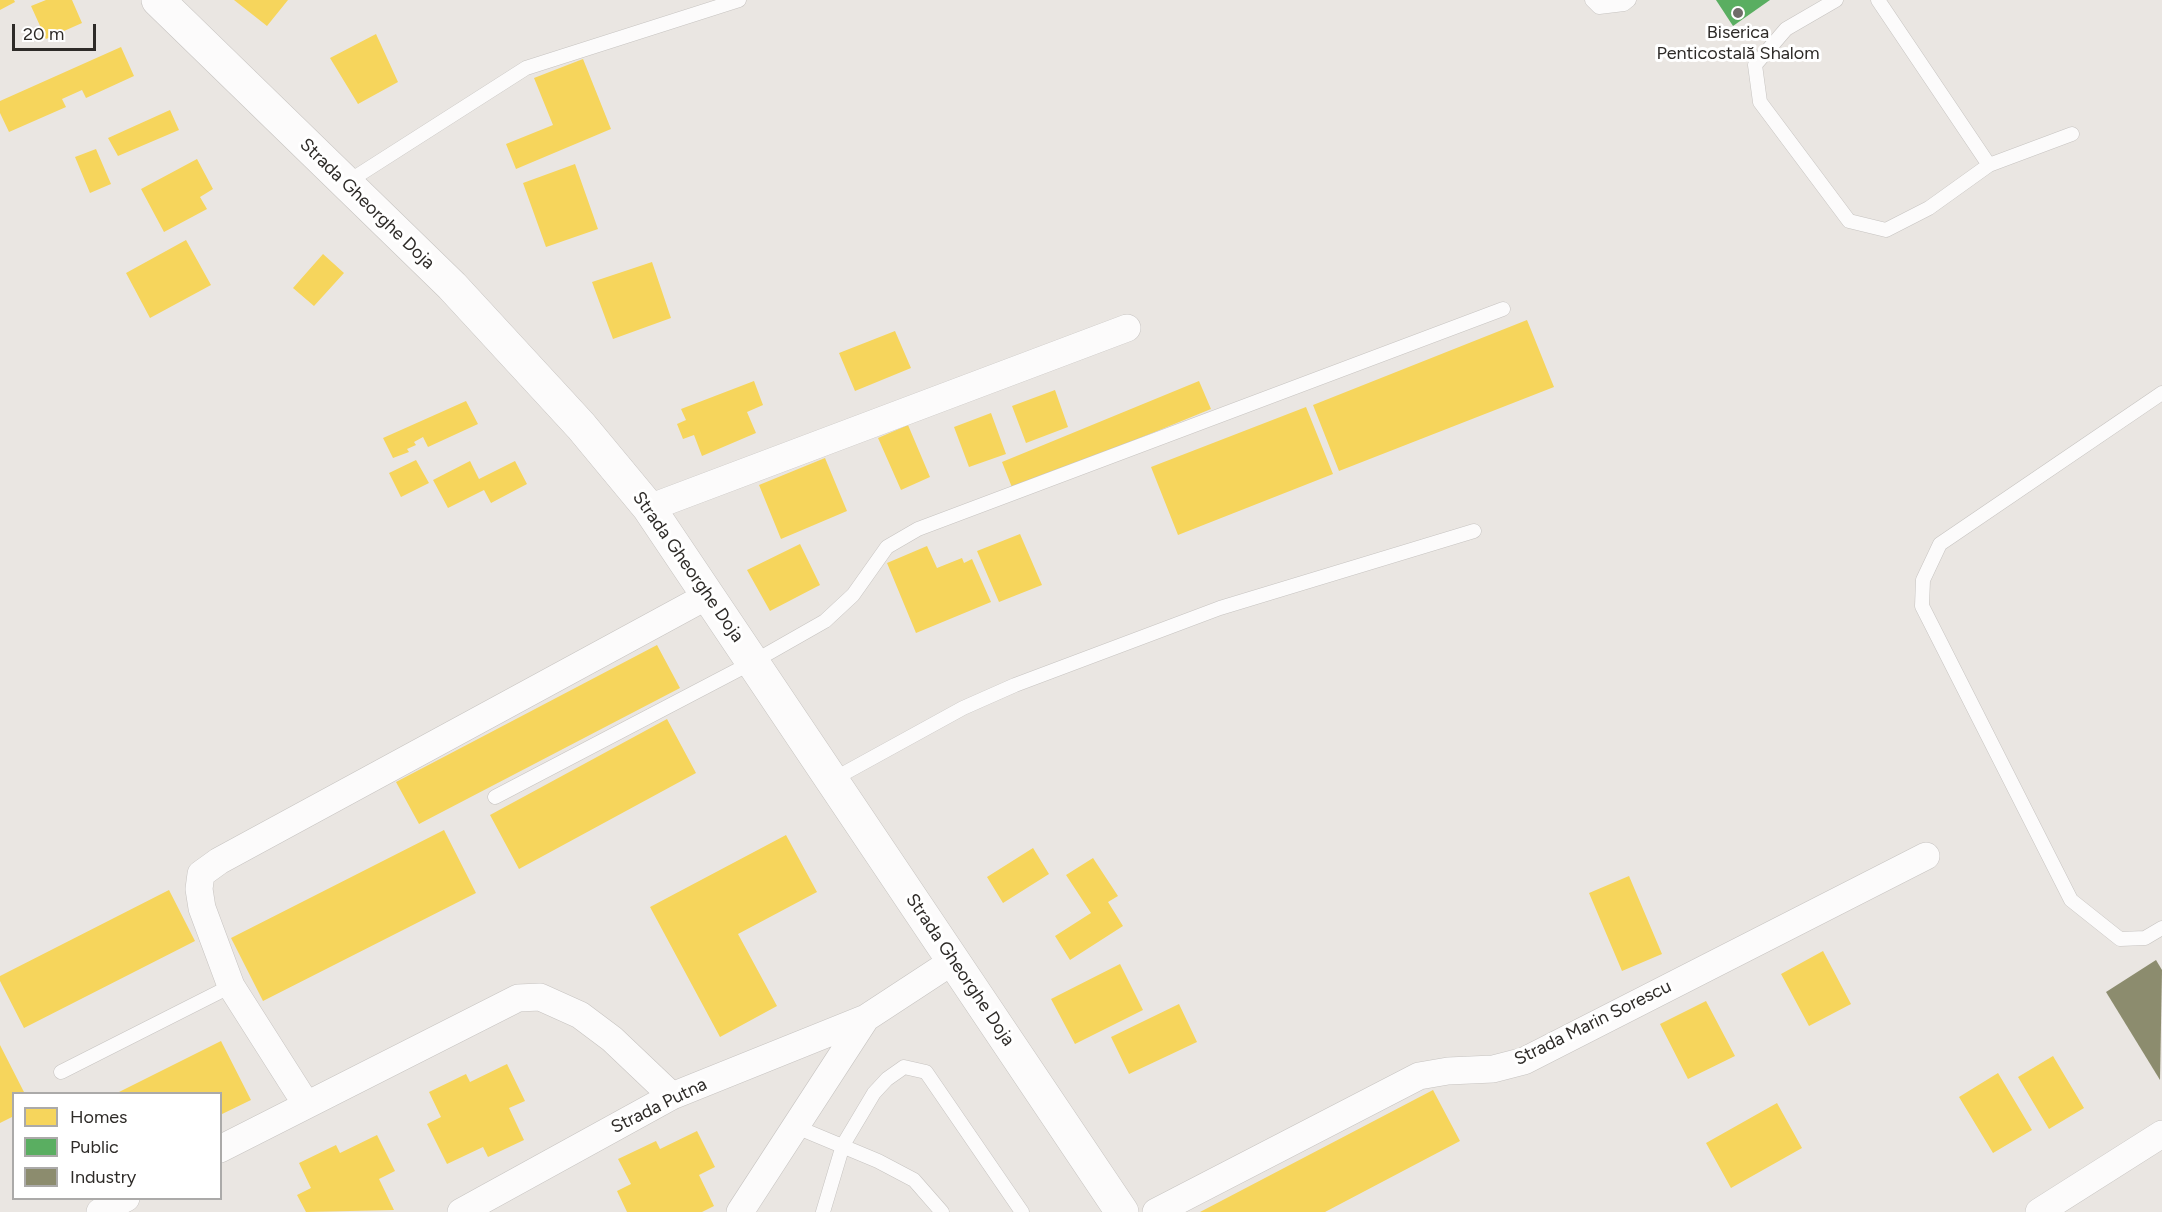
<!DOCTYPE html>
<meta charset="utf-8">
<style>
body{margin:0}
#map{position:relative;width:2162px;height:1212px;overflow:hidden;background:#eae6e2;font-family:Figtree,sans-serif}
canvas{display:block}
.legend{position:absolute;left:12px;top:1092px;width:210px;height:108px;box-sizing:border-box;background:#fff;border:2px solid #abaaa9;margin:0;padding:8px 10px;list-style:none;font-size:18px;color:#2e2b28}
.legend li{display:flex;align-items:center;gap:12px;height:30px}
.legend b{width:30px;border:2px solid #abaaa9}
.scale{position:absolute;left:12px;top:24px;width:84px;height:27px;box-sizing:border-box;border:3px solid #2e2b28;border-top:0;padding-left:8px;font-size:18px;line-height:21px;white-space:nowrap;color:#2e2b28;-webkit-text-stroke:4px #fff;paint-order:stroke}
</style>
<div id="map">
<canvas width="2162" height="1212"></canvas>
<ul class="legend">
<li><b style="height:16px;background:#f6d55c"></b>Homes</li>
<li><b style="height:16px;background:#5aae61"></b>Public</li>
<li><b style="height:16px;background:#8c8c6e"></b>Industry</li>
</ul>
<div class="scale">20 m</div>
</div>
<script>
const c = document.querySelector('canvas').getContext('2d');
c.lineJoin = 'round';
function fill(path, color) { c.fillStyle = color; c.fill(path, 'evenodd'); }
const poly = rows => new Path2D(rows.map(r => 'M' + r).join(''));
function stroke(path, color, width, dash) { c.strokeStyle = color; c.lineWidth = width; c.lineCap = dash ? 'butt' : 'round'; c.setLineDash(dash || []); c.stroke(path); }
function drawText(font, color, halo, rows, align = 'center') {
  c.font = font + ' Figtree,sans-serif'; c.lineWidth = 6; c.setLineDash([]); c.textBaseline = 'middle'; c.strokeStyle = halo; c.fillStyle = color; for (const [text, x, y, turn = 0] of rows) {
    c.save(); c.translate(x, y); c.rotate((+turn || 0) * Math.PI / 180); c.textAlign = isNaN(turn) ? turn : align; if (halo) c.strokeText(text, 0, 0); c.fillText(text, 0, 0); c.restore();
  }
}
fill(poly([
 [0,0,14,0,15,2,0,10],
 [46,0,72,0,82,23,46,39,31,6],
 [234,0,288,0,267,26],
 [376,34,398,82,358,104,330,58],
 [121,47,134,76,86,98,82,90,62,99,66,107,9,132,0,113,0,101],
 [583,59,611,129,516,169,506,144,553,125,534,78],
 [170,110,179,130,118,156,108,138],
 [96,149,111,184,90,193,75,157],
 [197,159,213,189,200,197,207,209,164,232,141,189],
 [575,164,598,229,546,247,523,183],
 [186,240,211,285,150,318,126,273],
 [323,254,344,273,314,306,293,288],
 [652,262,671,318,613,339,592,282],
 [1527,320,1554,387,1339,471,1313,405],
 [895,331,911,368,855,391,839,353],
 [754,381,763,405,747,412,756,433,702,456,694,435,683,439,677,424,686,420,681,409],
 [1199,381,1211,409,1013,490,1002,462],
 [1055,390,1068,427,1026,443,1012,406],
 [466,401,478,424,428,447,423,437,414,442,416,445,407,449,409,452,393,458,383,438],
 [1306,407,1333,474,1178,535,1151,467],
 [991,413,1006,454,969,467,954,427],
 [908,425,930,477,901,490,878,438],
 [825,458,847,511,781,539,759,485],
 [416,460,429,483,401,497,389,473],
 [470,461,479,479,515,461,527,484,491,503,484,490,448,508,433,480],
 [1020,534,1042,585,999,602,977,551],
 [800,544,820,585,770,611,747,570],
 [927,546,937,568,962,558,964,563,972,559,991,602,916,633,887,563],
 [657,645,680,688,419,824,396,782],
 [667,719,696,773,519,869,490,815],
 [444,830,476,893,263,1001,231,938],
 [786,835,817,892,738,934,777,1006,720,1037,650,907],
 [1033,848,1049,874,1003,903,987,877],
 [1093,858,1118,896,1108,902,1123,926,1070,960,1055,936,1091,913,1066,875],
 [1629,876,1662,954,1622,971,1589,893],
 [169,890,195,941,24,1028,0,981,0,976],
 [1823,951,1851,1004,1809,1026,1781,974],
 [1120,964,1143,1010,1075,1044,1051,999],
 [1706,1001,1735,1056,1688,1079,1660,1024],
 [1179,1004,1197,1042,1129,1074,1111,1037],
 [221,1041,251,1100,220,1115,220,1094,115,1094],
 [0,1045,25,1094,14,1094,14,1116,0,1123],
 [2053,1056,2084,1108,2049,1129,2018,1077],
 [507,1064,525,1101,509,1108,524,1140,488,1157,483,1147,447,1164,427,1124,441,1117,429,1092,466,1074,470,1082],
 [1998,1073,2032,1130,1993,1153,1959,1097],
 [1433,1090,1460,1141,1325,1212,1200,1212],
 [1777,1103,1802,1148,1731,1188,1706,1143],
 [697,1131,715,1167,699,1175,714,1206,702,1212,627,1212,617,1191,631,1184,618,1159,656,1141,660,1149],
 [377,1135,395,1171,379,1179,394,1210,306,1212,297,1195,311,1188,299,1163,336,1145,340,1153]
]), '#f6d55c');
fill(poly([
 [1716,0,1770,0,1733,26]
]), '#5aae61');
fill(poly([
 [2156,960,2162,970,2160,1080,2106,992]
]), '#8c8c6e');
const lane = poly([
 [1592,0,1599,7,1624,4,1629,0],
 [1836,0,1786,29,1755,65,1760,102,1849,221,1886,230,1929,208,1989,165,2072,134],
 [1878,0,1989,165],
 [346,183,526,68,739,0],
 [2162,393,1940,544,1923,580,1922,606,2071,900,2120,939,2145,938,2162,928],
 [832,780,963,708,1015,685,1220,608,1474,531],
 [495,797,753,662,825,621,853,595,887,547,918,529,1503,309],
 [61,1072,231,986],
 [794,1126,878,1161,914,1180,942,1212],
 [823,1212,843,1145,874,1093,887,1079,904,1067,926,1072,1022,1212]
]);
const street = poly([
 [649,508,1127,328],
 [306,1104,231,986,202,908,199,889,201,874,219,861,709,595],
 [220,1149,518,998,540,997,580,1015,612,1039,672,1096],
 [100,1212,126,1198],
 [461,1212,672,1096,866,1018,953,961],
 [740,1212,866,1018],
 [1156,1212,1419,1076,1448,1071,1493,1069,1524,1061,1926,856],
 [2039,1212,2162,1134]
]);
const secondary = poly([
 [158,0,452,286,581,426,649,508,1122,1212]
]);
stroke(lane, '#c6c3c0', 15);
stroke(street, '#c6c3c0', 28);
stroke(secondary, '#c6c3c0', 34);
stroke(lane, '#fcfbfb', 14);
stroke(street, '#fcfbfb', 27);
stroke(secondary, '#fcfbfb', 33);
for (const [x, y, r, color] of [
 [1738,13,6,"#706c69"]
]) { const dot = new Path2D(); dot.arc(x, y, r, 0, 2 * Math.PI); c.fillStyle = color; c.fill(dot); stroke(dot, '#fff', 2); }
drawText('18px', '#2e2b28', '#fff', [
 ["Biserica",1738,33],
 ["Penticostală Shalom",1738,54]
]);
drawText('18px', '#2e2b28', '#fff', [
 ["Strada Gheorghe Doja",367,204,44],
 ["Strada Gheorghe Doja",688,567,55],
 ["Strada Gheorghe Doja",960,970,56],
 ["Strada Marin Sorescu",1593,1023,-26],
 ["Strada Putna",659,1106,-26]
]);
</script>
